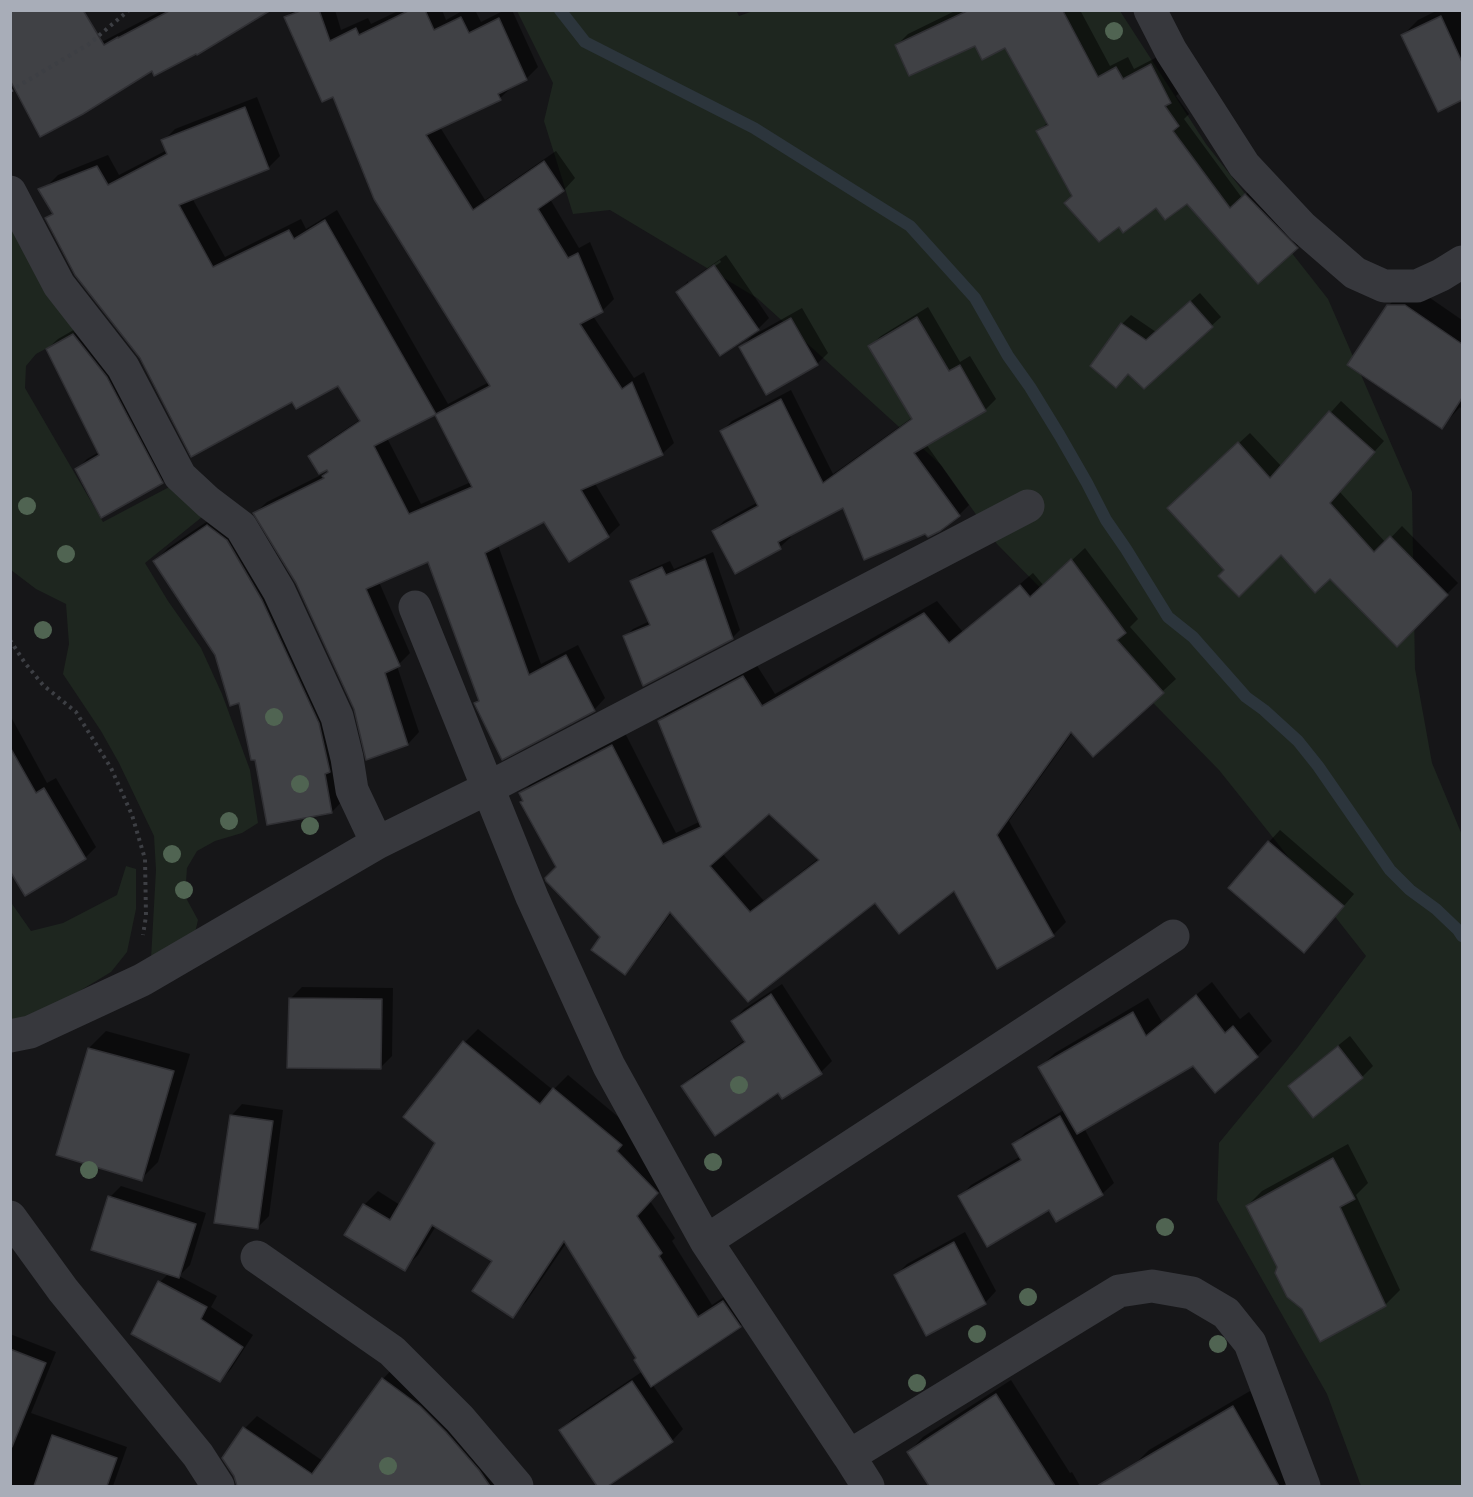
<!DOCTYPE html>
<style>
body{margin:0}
#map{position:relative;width:1473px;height:1497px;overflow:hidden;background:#161618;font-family:Signika,sans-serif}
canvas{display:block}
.frame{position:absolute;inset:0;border:12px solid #a8adb8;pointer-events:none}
</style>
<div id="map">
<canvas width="1473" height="1497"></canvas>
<div class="frame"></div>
</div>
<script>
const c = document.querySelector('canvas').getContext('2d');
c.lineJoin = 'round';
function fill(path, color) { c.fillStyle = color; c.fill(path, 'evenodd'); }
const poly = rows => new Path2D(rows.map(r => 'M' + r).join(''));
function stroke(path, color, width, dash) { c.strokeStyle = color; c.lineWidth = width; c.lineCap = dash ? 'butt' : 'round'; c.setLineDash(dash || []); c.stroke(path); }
fill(poly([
 [736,10,739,16,756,10,1120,11,1206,144,1328,299,1412,492,1415,669,1432,763,1462,835,1462,1486,1361,1486,1327,1394,1217,1200,1219,1143,1298,1047,1366,956,1267,830,1219,770,997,544,941,465,757,298,610,210,573,214,544,121,553,83,517,11],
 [10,221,86,327,36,354,26,366,25,388,103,522,173,485,202,517,145,563,168,601,201,648,222,694,250,770,258,823,242,833,215,841,197,851,187,868,185,896,198,920,187,967,151,959,156,870,154,836,119,763,101,731,63,674,69,644,66,604,36,589,11,570],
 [126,866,136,869,136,909,127,952,111,972,15,1030,10,1031,10,901,31,931,63,923,117,895]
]), '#1e261f');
fill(poly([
 [163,10,258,10,152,69,29,80],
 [293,10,335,10,341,30,368,18,371,24,400,10,442,10,446,20,464,10,475,10,481,22,505,10,512,10,538,67,526,79,512,87,500,98,440,127,485,200,556,151,575,178,564,190,550,199,579,248,590,242,614,299,602,311,593,316,634,378,644,372,674,443,662,454,594,482,620,525,608,536,545,520,498,545,541,664,578,645,605,698,594,710,476,704,480,699,429,560,379,582,410,653,397,666,419,732,408,744,355,709,297,582,255,513,267,502,329,471,310,457,322,445,361,419,339,384,292,400,141,357,47,218,53,212,46,187,58,175,108,155,119,175,167,150,163,141,175,129,257,97,280,156,268,168,192,198,225,257,301,219,306,229,337,210,448,404,489,382,334,95,286,18],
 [436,413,471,482,421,504,387,438],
 [957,10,1080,10,1110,66,1128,57,1134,69,1163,54,1181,91,1176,96,1189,114,1184,119,1242,198,1257,184,1308,236,1297,247,1187,202,1156,206,1119,225,1073,196,1038,132,1048,122,1005,46,975,44,897,45,908,34],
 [1438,10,1462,10,1462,98,1439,110,1403,35,1418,20],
 [726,255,769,318,758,329,678,292,688,281,688,285,721,262,720,260,689,281],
 [1403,291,1420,291,1462,320,1462,410,1460,407,1442,427,1388,306],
 [1200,293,1221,317,1144,387,1129,372,1093,366,1122,324,1131,315,1156,332],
 [928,307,960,362,970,356,996,399,985,410,926,444,969,505,959,515,926,532,844,506,789,534,791,537,780,547,714,531,724,521,758,502,722,431,732,421,791,390,833,474,913,417,870,346,881,336],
 [802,308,828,353,817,364,741,347,752,336],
 [84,324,172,472,162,482,77,469,87,459,99,452,47,349,58,339],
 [1341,401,1384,441,1339,491,1386,543,1402,526,1458,583,1397,644,1330,577,1281,553,1226,570,1180,497,1250,433,1282,467],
 [221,512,240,526,339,761,345,798,332,812,257,758,240,702,217,655,155,561,168,548],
 [1085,548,1138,619,1130,627,1176,679,1093,755,1073,732,1009,821,1066,922,1053,935,954,889,876,901,748,1000,672,912,637,960,625,973,557,867,521,793,534,781,625,733,676,833,701,821,659,721,672,708,756,664,775,694,937,601,963,632,1033,573,1044,586],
 [769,812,819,858,764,901,722,853],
 [713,552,740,630,732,638,625,637,633,629,650,621,632,582,640,574,670,561,674,569],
 [10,715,47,783,56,778,96,847,85,858,10,868],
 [1280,830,1354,894,1315,940,1230,888,1269,842],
 [1212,982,1240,1019,1249,1012,1272,1041,1257,1056,1194,1064,1084,1128,1114,1183,1102,1194,1056,1220,1050,1208,960,1197,971,1185,1021,1156,1014,1144,1025,1133,1064,1110,1040,1067,1055,1053,1148,998,1162,1022],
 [782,984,832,1061,821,1072,683,1086,694,1075,745,1040,733,1021,744,1009],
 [302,987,393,988,392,1056,380,1068,290,999],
 [478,1029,553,1090,568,1075,634,1130,671,1179,650,1201,675,1238,672,1241,712,1305,737,1288,754,1313,740,1326,652,1384,683,1429,672,1441,605,1486,599,1486,561,1430,572,1419,643,1371,638,1358,567,1242,526,1302,512,1316,494,1260,436,1226,418,1255,404,1269,364,1205,378,1191,400,1205,437,1143,465,1042],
 [106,1031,190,1054,158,1162,141,1179,58,1154,89,1048],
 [1350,1036,1373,1066,1362,1077,1290,1086,1301,1075],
 [242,1104,283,1110,269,1216,258,1227,231,1116],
 [1348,1144,1368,1183,1356,1195,1400,1290,1385,1305,1304,1308,1279,1266,1247,1206,1262,1191],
 [121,1186,206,1213,190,1265,179,1276,217,1296,211,1307,253,1335,231,1369,220,1381,160,1282,169,1273,110,1197],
 [965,1232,996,1291,985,1303,896,1275,907,1264],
 [10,1334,56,1352,31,1413,127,1447,113,1486,10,1486],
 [395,1366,511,1486,238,1486,245,1428,257,1416,323,1461,383,1379],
 [1011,1380,1070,1473,1072,1472,1080,1486,931,1486,909,1452,923,1437],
 [1250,1391,1297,1472,1283,1486,1143,1486,1132,1467,1149,1450]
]), '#0007');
stroke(poly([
 [560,10,585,42,754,128,910,226,975,298,1008,356,1030,387,1060,436,1087,483,1106,520,1126,549,1168,617,1193,637,1246,697,1264,710,1298,741,1318,766,1390,870,1410,890,1436,909,1458,930,1462,936]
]), '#2c353c', 12);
const building = poly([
 [10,10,83,10,104,45,118,37,118,38,171,10,271,10,197,55,196,54,154,76,152,71,83,114,40,137,10,80,10,10],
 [303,10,319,10,330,41,356,28,359,35,410,10,425,10,434,30,461,17,469,33,499,18,527,80,498,94,501,100,426,135,473,210,544,161,564,191,538,209,568,258,578,253,603,312,580,324,622,389,632,382,663,455,581,490,609,537,569,562,544,522,485,553,529,675,566,655,595,711,502,760,474,703,479,701,428,562,366,589,400,666,385,673,408,745,366,760,354,709,296,583,253,513,324,478,322,476,328,472,327,470,319,474,308,456,360,421,338,386,296,409,292,402,191,457,140,358,75,275,45,218,53,214,38,189,97,166,108,185,167,154,161,140,245,107,269,169,179,205,213,267,289,230,294,239,325,220,436,414,490,386,374,199,333,97,322,102,284,17,303,10],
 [435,415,472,487,409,514,374,446,435,415],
 [969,10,1063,11,1098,77,1116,67,1123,79,1151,64,1171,103,1165,106,1179,126,1173,131,1230,208,1245,194,1298,248,1258,284,1187,204,1165,220,1156,208,1123,233,1119,227,1099,242,1064,203,1072,196,1036,131,1048,125,1005,48,982,60,975,46,909,76,895,45,969,10],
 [1441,16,1462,62,1462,100,1438,112,1401,35,1441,16],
 [714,265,759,330,720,356,676,292,714,265],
 [1190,301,1213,327,1144,389,1128,374,1116,388,1090,366,1121,323,1146,340,1190,301],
 [1387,305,1405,305,1462,344,1462,398,1442,429,1347,365,1387,305],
 [917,317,949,371,960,365,986,411,914,453,960,516,940,531,928,537,925,534,864,560,843,508,778,542,781,549,735,574,712,531,758,506,720,431,781,399,823,483,912,419,868,346,917,317],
 [791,318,818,365,766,395,739,347,791,318],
 [73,334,107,377,163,483,101,518,75,469,99,455,46,349,73,334],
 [1329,411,1375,452,1330,503,1374,552,1390,536,1448,595,1397,647,1330,579,1315,593,1281,555,1239,597,1218,576,1224,570,1167,508,1238,442,1270,478,1329,411],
 [207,525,227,540,262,600,319,723,330,772,325,774,332,813,267,825,255,760,251,760,239,703,230,706,215,655,153,561,207,525],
 [705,559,733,639,643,686,623,636,650,625,630,581,662,567,666,575,705,559],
 [1071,559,1126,633,1117,640,1164,693,1093,757,1071,732,997,835,1054,936,997,969,954,891,899,934,875,903,748,1002,670,912,625,975,591,950,600,937,546,881,545,878,556,867,520,802,523,801,519,793,612,745,663,844,701,827,658,721,743,676,762,706,924,613,949,643,1020,585,1030,597,1071,559],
 [769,814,819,860,750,912,710,866,769,814],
 [10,747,36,793,44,788,86,859,25,896,10,871,10,747],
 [1268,841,1344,906,1304,953,1228,888,1268,841],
 [771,994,822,1074,782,1099,778,1093,715,1136,681,1086,745,1042,731,1021,771,994],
 [1196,995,1225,1033,1233,1026,1258,1057,1215,1093,1193,1066,1077,1134,1038,1067,1133,1012,1146,1036,1196,995],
 [289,998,382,999,381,1069,287,1068,289,998],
 [463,1041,540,1104,553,1088,622,1145,617,1151,658,1193,637,1216,662,1253,659,1256,698,1317,723,1301,741,1327,651,1387,634,1360,636,1358,564,1241,513,1318,472,1291,492,1261,432,1225,405,1271,344,1235,363,1204,390,1220,435,1143,403,1117,463,1041],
 [1338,1046,1363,1078,1313,1118,1288,1086,1338,1046],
 [88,1048,174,1071,142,1181,56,1155,88,1048],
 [230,1115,273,1121,258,1229,214,1223,230,1115],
 [1060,1116,1103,1195,1056,1222,1049,1210,987,1247,958,1196,1021,1160,1012,1144,1060,1116],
 [1333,1158,1355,1199,1340,1207,1386,1306,1320,1342,1302,1309,1287,1297,1275,1273,1277,1267,1246,1206,1333,1158],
 [108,1196,196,1224,179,1278,91,1250,108,1196],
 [954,1242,986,1304,926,1336,894,1275,954,1242],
 [158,1281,207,1307,201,1319,243,1347,220,1382,131,1334,158,1281],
 [10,1349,46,1363,12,1447,10,1447,10,1349],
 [382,1378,420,1406,446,1432,479,1470,490,1486,237,1486,234,1476,222,1458,243,1427,312,1474,382,1378],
 [632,1381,673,1442,608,1486,597,1486,559,1430,632,1381],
 [996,1394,1055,1486,929,1486,907,1452,996,1394],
 [1233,1406,1279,1486,1097,1486,1233,1406],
 [52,1435,117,1458,107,1486,34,1486,52,1435]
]);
fill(building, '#404145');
stroke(building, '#303034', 1.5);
stroke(poly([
 [10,91,89,44,129,10],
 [10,640,25,663,43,685,76,712,111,768,132,815,145,859,146,916,143,935]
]), '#3d3f44', 4, [3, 4.5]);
stroke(poly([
 [1150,10,1171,51,1244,165,1302,227,1355,273,1384,286,1417,286,1441,275,1462,262],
 [10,192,59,285,123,367,180,476,208,502,241,527,279,591,337,717,347,758,352,790,377,843],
 [415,607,532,897,609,1066,706,1241],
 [10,1036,30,1032,142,980,377,843,488,788,1028,506],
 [10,1217,63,1290,198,1455,218,1486],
 [257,1257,392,1351,460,1419,517,1486],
 [849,1456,1119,1291,1152,1286,1192,1293,1226,1313,1250,1343,1304,1486],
 [868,1486,849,1456,706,1241,1173,936]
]), '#37383d', 33);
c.fillStyle = '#506452';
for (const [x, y] of [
 [1114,31],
 [27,506],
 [66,554],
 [43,630],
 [274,717],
 [300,784],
 [229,821],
 [310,826],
 [172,854],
 [184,890],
 [739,1085],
 [713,1162],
 [89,1170],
 [1165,1227],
 [1028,1297],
 [977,1334],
 [1218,1344],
 [917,1383],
 [388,1466]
]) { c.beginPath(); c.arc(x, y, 9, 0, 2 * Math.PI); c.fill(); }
</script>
